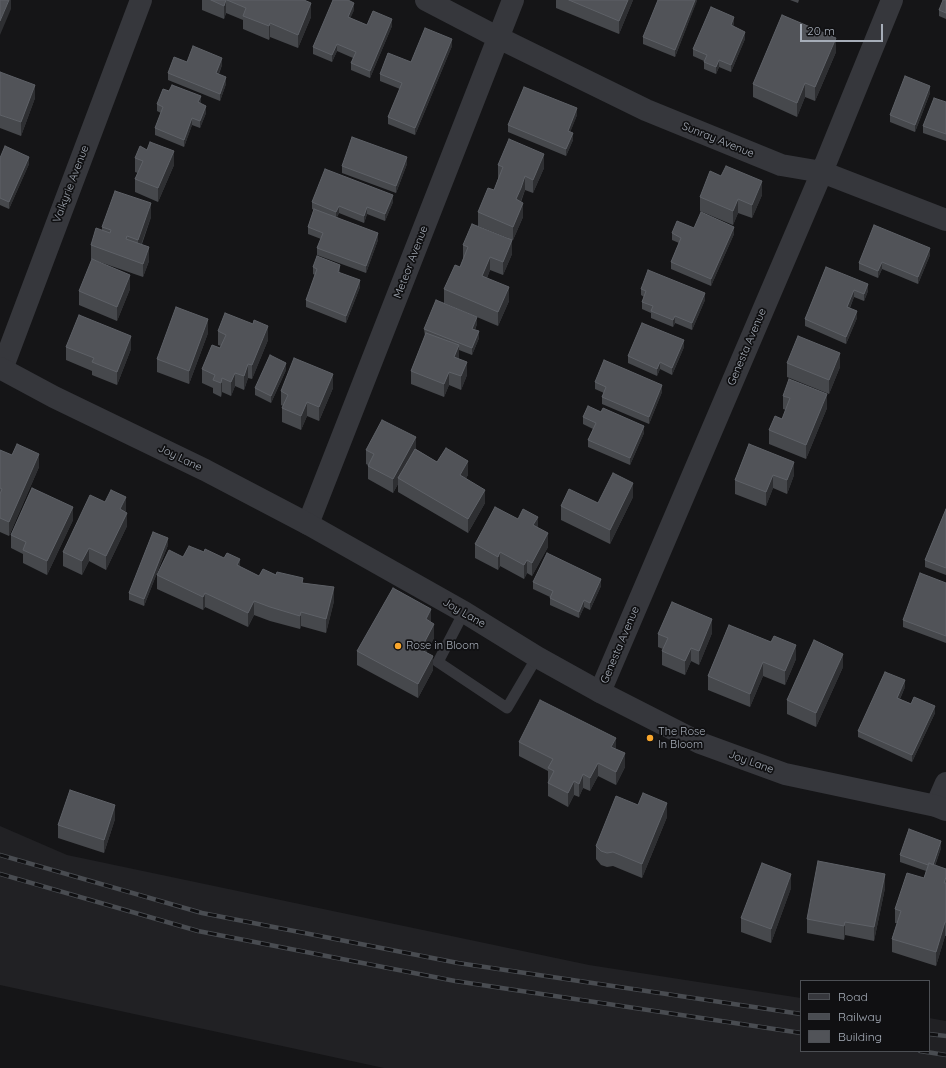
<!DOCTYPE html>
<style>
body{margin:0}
#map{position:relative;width:946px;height:1068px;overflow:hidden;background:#151517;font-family:Quicksand,sans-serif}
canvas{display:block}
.legend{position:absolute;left:800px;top:980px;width:130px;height:72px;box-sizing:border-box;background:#101012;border:1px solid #4c4f54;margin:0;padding:5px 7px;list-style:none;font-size:12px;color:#a6adb8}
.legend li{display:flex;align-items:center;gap:8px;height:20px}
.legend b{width:20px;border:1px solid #4c4f54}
.scale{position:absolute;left:800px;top:24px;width:83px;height:18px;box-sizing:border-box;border:2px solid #a6adb8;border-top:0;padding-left:5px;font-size:12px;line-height:14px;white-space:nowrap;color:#a6adb8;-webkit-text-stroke:3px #101012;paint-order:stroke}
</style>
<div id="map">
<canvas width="946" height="1068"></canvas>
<ul class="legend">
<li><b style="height:5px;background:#36373c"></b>Road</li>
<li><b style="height:5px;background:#494c51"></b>Railway</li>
<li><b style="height:11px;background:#515358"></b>Building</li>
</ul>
<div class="scale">20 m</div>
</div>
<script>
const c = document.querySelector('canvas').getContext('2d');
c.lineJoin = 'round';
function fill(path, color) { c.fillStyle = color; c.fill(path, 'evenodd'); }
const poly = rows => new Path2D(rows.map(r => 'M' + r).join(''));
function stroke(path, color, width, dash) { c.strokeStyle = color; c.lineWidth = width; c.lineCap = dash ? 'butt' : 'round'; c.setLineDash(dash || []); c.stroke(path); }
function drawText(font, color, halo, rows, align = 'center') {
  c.font = font + ' Quicksand,sans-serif'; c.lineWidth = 3.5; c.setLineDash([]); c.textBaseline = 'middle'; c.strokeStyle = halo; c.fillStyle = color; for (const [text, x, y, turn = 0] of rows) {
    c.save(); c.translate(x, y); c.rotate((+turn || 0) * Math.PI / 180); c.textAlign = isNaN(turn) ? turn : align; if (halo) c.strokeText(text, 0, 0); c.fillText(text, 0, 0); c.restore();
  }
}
fill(poly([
 [0,826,67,855,589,965,801,998,801,1051,929,1051,929,1018,946,1021,946,1068,384,1068,0,985]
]), '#212124');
stroke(poly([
 [464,612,438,662,507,708,537,657]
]), '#36373c', 11);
stroke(poly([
 [426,0,499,38,646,110,781,165,822,172,946,220],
 [2,369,141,0],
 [308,524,513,0],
 [600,692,822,172,892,0],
 [936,806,946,783]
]), '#36373c', 22);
stroke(poly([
 [0,368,54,397,205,470,308,524,464,612,537,657,600,692,700,743,785,774,936,806,946,810]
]), '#36373c', 22);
const rail = poly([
 [0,855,202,913,458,963,801,1014],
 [0,874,198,931,455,981,801,1033],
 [929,1034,946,1036],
 [920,1051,946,1055]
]);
stroke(rail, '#494c51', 4.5);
stroke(rail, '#101012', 3, [9]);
fill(poly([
 [202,0,304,0,311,17,298,48,270,37,269,40,243,29,243,20,226,13,224,19,202,10],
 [556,0,633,0,619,34,556,8],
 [697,0,675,57,643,44,643,37],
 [790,0,799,0,798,3],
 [946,0,946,19,939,16,939,10],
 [354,10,350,18,367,25,392,26,370,78,351,70,351,63,353,58,337,51,332,62,313,54,313,47],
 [734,24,733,26,745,39,731,72,719,67,716,74,704,69,704,61,693,56,693,49],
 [452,46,415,135,388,124,388,117,400,89,380,81,380,74],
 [836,52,815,101,805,97,797,117,753,97,753,84],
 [187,62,222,65,219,74,226,84,220,101,168,80,168,73],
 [0,72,35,98,21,136,0,128],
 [930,93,915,132,890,122,890,115],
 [946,102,946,141,923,133,923,126],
 [200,103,206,113,200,128,192,125,184,147,155,135,155,128,161,113,157,111,157,104,201,103],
 [577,115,570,132,573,140,566,156,508,132,508,125],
 [0,158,29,164,9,209,0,205],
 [135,158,174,165,158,202,135,192,135,179,138,173,135,172],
 [407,164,396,193,342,173,342,166],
 [498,165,544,168,533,193,525,190,521,202,523,217,513,240,512,240,512,254,503,275,490,270,487,278,509,301,498,326,444,303,444,289,460,267,463,259,463,245,508,238,478,226,478,212,494,190,498,179],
 [762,195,752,218,738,213,733,225,700,211,700,197],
 [312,202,393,202,385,221,367,214,364,223,339,213,337,217,378,240,366,273,317,255,317,248,321,239,308,234,308,227,314,210,312,209],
 [151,217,142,244,149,261,143,277,91,259,91,245,102,230,102,227],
 [694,228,734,234,711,286,671,269,671,262,679,243,672,240,672,233],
 [930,255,918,284,882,269,878,278,859,270,859,263],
 [313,267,340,273,360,287,346,323,306,307,306,300,315,275,313,274],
 [826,267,868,291,864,301,854,297,850,308,857,318,846,344,805,326,805,319],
 [130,289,117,321,79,305,79,291],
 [641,289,705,300,692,330,675,323,673,327,651,318,651,313,642,309,642,302,644,297,641,295],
 [477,324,475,330,479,338,472,355,459,350,459,359,467,375,461,390,449,385,444,397,411,384,411,371,425,336,424,329],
 [218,331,268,340,252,379,248,378,244,390,235,386,231,396,222,392,221,397,213,393,213,388,202,383,202,369,220,348,221,346,218,345],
 [208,333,189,384,157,372,157,359],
 [66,347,131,349,117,385,92,375,92,371,66,360],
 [684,347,672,375,660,369,657,376,628,363,628,356],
 [787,363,840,367,829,394,787,377],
 [286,370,271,403,255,395,255,388],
 [595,382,662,392,649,424,602,404,602,397,604,393,595,389],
 [333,388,319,421,307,416,301,430,282,422,282,408,283,406,281,405,281,391],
 [783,396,827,408,806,459,769,444,769,430,782,419,786,410,783,409],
 [601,412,644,433,630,465,588,447,588,440,593,429,583,424,583,417],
 [749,444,794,475,787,494,773,488,766,506,735,494,735,480],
 [416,449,437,462,468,475,466,478,485,503,468,533,398,492,398,484,393,493,368,479,368,465,366,464,366,450],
 [0,450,39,467,9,536,0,532],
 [633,497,610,544,561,520,561,506,598,503],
 [105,502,126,510,125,512,127,526,106,570,89,561,82,575,63,566,63,552],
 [946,509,946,575,925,567,925,560],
 [518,519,538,528,548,547,532,576,527,573,524,579,500,566,498,570,475,558,475,544],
 [73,520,47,575,23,563,23,554,11,548,11,535],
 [168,545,144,606,129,600,129,593],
 [204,552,240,567,259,576,276,575,303,583,334,601,326,633,301,626,300,629,270,621,254,615,248,627,205,607,203,610,157,589,157,575,183,557],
 [533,582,601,586,590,610,584,607,579,618,550,605,550,597,533,589],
 [946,583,946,643,903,627,903,620],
 [431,622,434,638,426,653,433,670,418,698,357,665,357,651],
 [729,625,796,659,785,685,763,676,750,707,708,690,708,676],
 [712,633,699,665,691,661,685,675,662,665,662,651,663,649,658,647,658,634],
 [843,667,816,727,787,714,787,700],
 [905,687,900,699,935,713,912,762,858,737,858,731],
 [519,742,616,749,625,767,616,785,598,776,590,791,583,788,579,797,574,795,568,807,548,796,548,771,519,756],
 [667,817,642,878,613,866,607,867,601,865,596,859,596,846],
 [115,819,104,853,58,838,58,825],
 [941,848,935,866,946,869,946,936,945,936,936,966,892,952,892,939,897,923,895,923,895,909,924,878,926,871,900,862,900,855],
 [791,888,771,943,741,932,741,918],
 [885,888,874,941,845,935,844,940,807,933,807,919]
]), '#46484c');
fill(poly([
 [9,0,11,0,11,9,0,35,0,21],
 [226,0,226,13,224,19,224,6],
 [628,0,633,0,619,34,619,21],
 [695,0,697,0,697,1,675,57,675,50],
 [311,3,311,17,298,48,298,35],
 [354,3,354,10,348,24,348,17],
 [734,17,734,24,731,32,731,25],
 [392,19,392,26,370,78,370,71],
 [270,23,270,37,269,40,269,26],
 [745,32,745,39,731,72,731,65],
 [836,38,836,52,815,101,815,87],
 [452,39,452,46,415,135,415,128],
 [337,44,337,51,332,62,332,55],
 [222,58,222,65,216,80,216,73],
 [719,60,719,67,716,74,716,67],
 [226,77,226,84,220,101,220,94],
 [805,83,805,97,797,117,797,103],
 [35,85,35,98,21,136,21,122],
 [930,86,930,93,915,132,915,125],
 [201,96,201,103,198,109,198,102],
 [206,106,206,113,200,128,200,121],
 [577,108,577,115,568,138,568,131],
 [192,118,192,125,184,147,184,140],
 [573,133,573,140,566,156,566,149],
 [174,151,174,165,158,202,158,188],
 [544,154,544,168,533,193,533,180],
 [29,157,29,164,9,209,9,202],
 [407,157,407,164,396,193,396,186],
 [525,176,525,190,516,213,516,199],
 [762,181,762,195,752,218,752,205],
 [393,195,393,202,385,221,385,214],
 [738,199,738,213,733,225,733,211],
 [151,203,151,217,138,253,138,240],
 [523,203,523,217,513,240,513,227],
 [339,206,339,213,336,218,336,212],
 [367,207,367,214,364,223,364,216],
 [734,227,734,234,711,286,711,279],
 [378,233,378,240,366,273,366,266],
 [512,240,512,254,503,275,503,262],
 [149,247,149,261,143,277,143,264],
 [930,248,930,255,918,284,918,277],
 [490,257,490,270,482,290,482,276],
 [882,262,882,269,878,278,878,271],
 [340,265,340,272,338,279,338,272],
 [130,275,130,289,117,321,117,307],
 [360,280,360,287,346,323,346,316],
 [868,284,868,291,864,301,864,294],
 [509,287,509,301,498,326,498,312],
 [854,290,854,297,847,314,847,307],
 [705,293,705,300,692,330,692,323],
 [857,311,857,318,846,344,846,337],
 [675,316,675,323,673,327,673,320],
 [477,317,477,324,472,336,472,329],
 [208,319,208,333,189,384,189,371],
 [268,326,268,340,252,379,252,365],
 [479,331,479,338,472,355,472,348],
 [131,336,131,349,117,385,117,372],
 [684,340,684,347,672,375,672,368],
 [459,345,459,359,454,357],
 [840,353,840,367,829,394,829,380],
 [467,362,467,375,461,390,461,376],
 [660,362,660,369,657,376,657,369],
 [286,363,286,370,271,403,271,396],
 [248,364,248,378,244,390,244,376],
 [449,372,449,385,444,397,444,384],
 [235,373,235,386,231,396,231,382],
 [333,374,333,388,319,421,319,407],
 [222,378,222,392,221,397,221,383],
 [662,385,662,392,649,424,649,417],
 [827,394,827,408,806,459,806,445],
 [307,402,307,416,301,430,301,416],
 [644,426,644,433,630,465,630,458],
 [416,437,416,451,398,478,398,484,393,493,393,479],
 [39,454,39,467,9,536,9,522],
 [468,461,468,475,460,489,460,475],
 [794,462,794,475,787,494,787,480],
 [773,475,773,488,766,506,766,492],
 [633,483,633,497,610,544,610,530],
 [485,490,485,503,468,533,468,519],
 [126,497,126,510,120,523,120,509],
 [73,507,73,520,47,575,47,561],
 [127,513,127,526,106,570,106,556],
 [538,517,538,530,533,525],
 [548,533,548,547,532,576,532,563],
 [168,538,168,545,144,606,144,599],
 [89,548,89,561,82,575,82,561],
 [500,552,500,566,498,570,498,557],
 [240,559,240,573,237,565],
 [527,560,527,573,524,579,524,565],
 [601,579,601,586,590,610,590,603],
 [334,587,334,601,326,633,326,619],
 [205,593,205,607,203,610,203,597],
 [584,600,584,607,579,618,579,612],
 [254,601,254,615,248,627,248,613],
 [431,609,431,623,426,619],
 [301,612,301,626,300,629,300,616],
 [712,619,712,633,699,665,699,651],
 [434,624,434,638,423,659,423,645],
 [796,645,796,659,785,685,785,671],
 [691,648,691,661,685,675,685,661],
 [843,654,843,667,816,727,816,713],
 [433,656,433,670,418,698,418,684],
 [763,662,763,676,750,707,750,694],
 [905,680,905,687,897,705,897,698],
 [935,706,935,713,912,762,912,755],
 [616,738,616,751,611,747],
 [625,753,625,767,616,785,616,772],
 [598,763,598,776,590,791,590,778],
 [583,774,583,788,579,797,579,784],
 [574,781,574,795,568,807,568,793],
 [667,803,667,817,642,878,642,864],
 [115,805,115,819,104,853,104,840],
 [941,841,941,848,932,873,932,866],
 [791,874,791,888,771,943,771,929],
 [885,874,885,888,874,941,874,927],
 [845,922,845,935,844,940,844,926],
 [945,922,945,936,936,966,936,952]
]), '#2e2f32');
const building = poly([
 [0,0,9,0,0,21,0,0],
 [211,0,226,0,224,6,211,0],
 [227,0,304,0,311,3,298,35,270,23,269,26,243,16,246,8,227,0],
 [333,0,348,0,354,3,348,17,367,25,373,11,392,19,370,71,351,63,356,52,337,44,332,55,313,47,333,0],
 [569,0,628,0,619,21,569,0],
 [658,0,695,0,675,50,643,37,658,0],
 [943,0,946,0,946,13,939,10,943,0],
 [711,7,734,17,731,25,745,32,731,65,719,60,716,67,704,62,707,55,693,49,711,7],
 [782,15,836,38,815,87,805,83,797,103,753,84,782,15],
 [425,28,452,39,415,128,388,117,402,83,380,74,388,53,411,62,425,28],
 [193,46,222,58,216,73,226,77,220,94,168,73,174,57,187,62,193,46],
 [0,72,35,85,21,122,0,115,0,72],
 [905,76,930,86,915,125,890,115,905,76],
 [172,85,201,96,198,102,206,106,200,121,192,118,184,140,155,128,163,107,157,104,163,89,169,91,172,85],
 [524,87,577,108,568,131,573,133,566,149,508,125,524,87],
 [934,98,946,102,946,134,923,126,934,98],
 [352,137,407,157,396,186,342,166,352,137],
 [509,139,544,154,533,180,525,176,521,188,516,199,523,203,513,227,478,212,488,188,494,190,503,167,498,165,509,139],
 [150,142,174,151,158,188,135,179,143,161,135,158,140,146,147,150,150,142],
 [5,146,29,157,9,202,0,198,0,158,5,146],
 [726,166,762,181,752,205,738,199,733,211,700,197,710,171,721,176,726,166],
 [325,169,393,195,385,214,367,207,364,216,339,206,336,212,312,202,325,169],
 [115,191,151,203,138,240,127,236,126,239,149,247,143,264,91,245,96,228,110,233,111,230,102,227,115,191],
 [314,209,378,233,366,266,317,248,323,233,308,227,314,209],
 [701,212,734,227,711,279,671,262,681,238,672,233,677,221,694,228,701,212],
 [472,224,512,240,503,262,490,257,482,276,509,287,498,312,444,289,455,265,460,267,468,247,463,245,472,224],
 [874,225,930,248,918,277,882,262,878,271,859,263,874,225],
 [317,256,340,265,338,272,360,280,346,316,306,300,317,269,313,267,317,256],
 [92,259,130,275,117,307,79,291,92,259],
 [826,267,868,284,864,294,854,290,847,307,857,311,846,337,805,319,826,267],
 [648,270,705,293,692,323,675,316,673,320,651,311,653,306,642,302,646,291,641,289,648,270],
 [436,300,477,317,472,329,479,331,472,348,424,329,436,300],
 [176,307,208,319,189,371,157,359,176,307],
 [225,313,253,324,254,320,268,326,252,365,248,364,244,376,235,373,231,382,222,378,221,383,213,380,215,375,202,369,212,345,220,348,226,335,218,331,225,313],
 [79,315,131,336,117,372,92,362,94,358,66,347,79,315],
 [642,323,684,340,672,368,660,362,657,369,628,356,642,323],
 [426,333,459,345,454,357,467,362,461,376,449,372,444,384,411,371,426,333],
 [798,336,840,353,829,380,787,363,798,336],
 [270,355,286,363,271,396,255,388,270,355],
 [294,358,333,374,319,407,307,402,301,416,282,408,288,395,281,391,294,358],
 [604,360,662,385,649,417,602,397,606,387,595,382,604,360],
 [789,379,827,394,806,445,769,430,775,416,782,419,790,398,783,396,789,379],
 [588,406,601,412,603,408,644,426,630,458,588,440,596,423,583,417,588,406],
 [382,420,416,437,393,479,368,466,374,454,366,450,382,420],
 [17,444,39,454,9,522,0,518,0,494,2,489,0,488,0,450,12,455,17,444],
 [749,444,794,462,787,480,773,475,766,492,735,480,749,444],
 [446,448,468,461,460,475,485,490,468,519,398,478,415,449,437,462,446,448],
 [613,473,633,483,610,530,561,506,569,489,598,503,613,473],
 [32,488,73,507,47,561,23,550,26,542,11,535,32,488],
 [111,490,126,497,120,509,127,513,106,556,89,548,82,561,63,552,90,495,105,502,111,490],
 [495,507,518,519,523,509,538,517,533,525,548,533,532,563,527,560,524,565,500,552,498,557,475,544,495,507],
 [946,509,946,568,925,560,946,509],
 [153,532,168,538,144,599,129,593,153,532],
 [189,546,204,552,205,549,224,558,227,553,240,559,237,565,259,576,263,569,276,575,277,572,303,578,302,583,334,587,326,619,301,612,300,616,270,607,254,601,248,613,205,593,203,597,157,575,169,550,183,557,189,546],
 [547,553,601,579,590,603,584,600,579,612,550,598,553,591,533,582,547,553],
 [920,573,946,583,946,636,903,620,920,573],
 [393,588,431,609,426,619,434,624,423,645,416,642,414,646,433,656,418,684,357,651,393,588],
 [672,602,712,619,699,651,691,648,685,661,662,651,668,638,658,634,672,602],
 [729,625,771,642,774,636,796,645,785,671,763,662,750,694,708,676,729,625],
 [814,640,843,654,816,713,787,700,814,640],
 [885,672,905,680,897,698,911,704,914,697,935,706,912,755,858,731,885,672],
 [540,700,616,738,611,747,625,753,616,772,598,763,590,778,583,774,579,784,574,781,568,793,548,783,554,771,548,768,553,759,519,742,540,700],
 [70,790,115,805,104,840,58,825,70,790],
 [643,793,667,803,642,864,613,852,607,853,601,851,596,846,616,796,638,805,643,793],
 [909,829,941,841,933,865,929,863,928,865,900,855,909,829],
 [818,861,885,874,874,927,845,922,844,926,807,919,818,861],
 [762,863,791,874,771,929,741,918,762,863],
 [929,863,946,869,946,877,944,883,946,883,946,922,945,922,936,952,892,939,901,911,895,909,907,873,924,878,929,863]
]);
fill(building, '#515358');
stroke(building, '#5e6167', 1);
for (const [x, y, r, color] of [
 [398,646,4,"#f9a62c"],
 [650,738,4,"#f9a62c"]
]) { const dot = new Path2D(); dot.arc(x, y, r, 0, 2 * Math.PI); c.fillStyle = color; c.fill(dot); stroke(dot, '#101012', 1.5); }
drawText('11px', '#a6adb8', '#101012', [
 ["Sunray Avenue",718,140,22],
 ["Valkyrie Avenue",71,184,-69],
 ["Meteor Avenue",411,262,-69],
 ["Genesta Avenue",747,347,-67],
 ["Joy Lane",180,458,26],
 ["Joy Lane",464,613,30],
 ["Genesta Avenue",620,645,-67],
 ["Joy Lane",751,762,20]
]);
drawText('11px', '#a6adb8', '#101012', [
 ["Rose in Bloom",406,646],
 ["The Rose",658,732],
 ["In Bloom",658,745]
], 'left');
</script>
